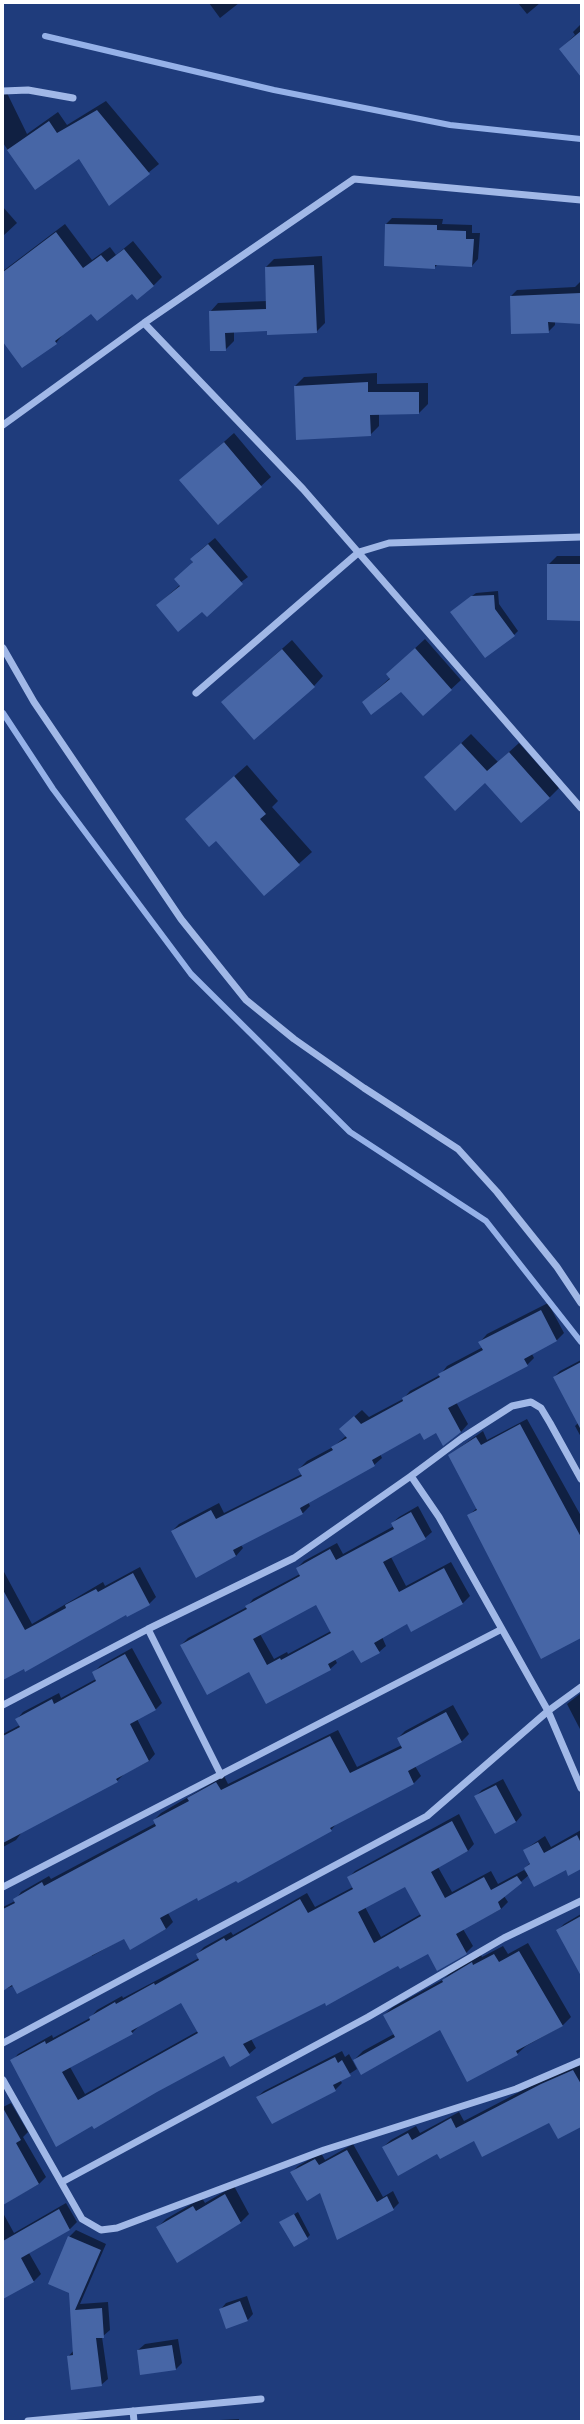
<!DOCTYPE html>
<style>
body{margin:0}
#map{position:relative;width:584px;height:2424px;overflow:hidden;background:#1f3c7c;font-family:Roboto,sans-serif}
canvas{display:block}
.frame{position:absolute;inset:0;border:4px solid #fff;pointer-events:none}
</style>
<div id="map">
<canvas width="584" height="2424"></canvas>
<div class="frame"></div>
</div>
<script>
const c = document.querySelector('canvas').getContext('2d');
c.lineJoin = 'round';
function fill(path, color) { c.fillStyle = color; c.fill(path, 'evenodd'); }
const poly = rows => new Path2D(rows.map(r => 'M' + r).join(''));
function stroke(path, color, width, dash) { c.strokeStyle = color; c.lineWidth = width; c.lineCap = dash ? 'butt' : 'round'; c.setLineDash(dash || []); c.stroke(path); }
fill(poly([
 [209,3,239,3,220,18],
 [518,3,540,3,527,14],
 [581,24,581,70,560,49,575,35,573,32],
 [7,93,27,134,58,112,67,125,106,101,159,164,110,204,80,158,35,189,3,143,3,95],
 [3,207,17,223,3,236],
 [392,218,443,219,442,224,472,225,472,233,480,233,478,259,472,266,438,264,434,268,386,224],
 [65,224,92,260,110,247,116,255,133,241,162,277,153,286,132,292,91,313,64,333,56,343,3,340,3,271],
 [322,256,325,323,316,332,268,330,234,331,234,341,225,350,210,312,218,303,267,301,266,267,274,259],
 [581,281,581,323,555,321,555,325,548,332,511,296,517,290,575,287],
 [377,373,377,384,428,383,428,404,419,413,379,414,379,426,370,435,295,386,304,377],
 [234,433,271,477,219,524,181,480],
 [215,538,248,577,202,611,157,605,180,585,198,552],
 [557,556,581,556,581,620,548,565],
 [498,591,499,604,518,631,514,635,451,612,476,593],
 [425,639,461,680,423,715,402,691,363,702,390,678,387,674],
 [292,640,323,676,314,686,232,693],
 [471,734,498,762,519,743,559,788,549,798,435,768],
 [247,765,278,801,272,807,312,852,264,895,216,840,186,819],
 [548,1303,564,1333,557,1340,532,1354,534,1358,527,1365,456,1402,468,1424,461,1432,421,1432,380,1454,382,1458,374,1465,308,1502,310,1506,303,1513,241,1545,243,1548,236,1556,172,1531,179,1524,219,1503,224,1513,302,1474,299,1469,307,1461,333,1447,346,1436,348,1422,362,1410,369,1417,403,1399,410,1391,440,1375,447,1366,483,1347,480,1342,487,1334],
 [581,1360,581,1437,575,1426,578,1423,554,1377,560,1371],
 [527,1419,581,1516,581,1637,468,1516,477,1508,449,1455,483,1431,487,1440],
 [418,1506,432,1532,425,1538,391,1557,406,1586,451,1562,470,1596,463,1603,411,1631,407,1623,382,1637,386,1646,379,1652,354,1649,335,1659,337,1663,330,1669,249,1671,181,1645,188,1638,247,1607,253,1599,300,1574,297,1568,304,1561,337,1543,343,1554,394,1526,392,1523,399,1517],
 [316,1604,331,1631,288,1654,287,1652,274,1659,260,1634],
 [140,1567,156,1597,149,1604,126,1613,3,1679,3,1570,32,1624,103,1582,105,1586],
 [132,1648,162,1703,155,1710,137,1719,155,1754,149,1761,124,1774,117,1781,22,1832,16,1840,3,1847,3,1734,20,1725,17,1719,23,1712,59,1693,61,1698,96,1679,93,1673,100,1666],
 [581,1693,581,1731,567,1704],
 [453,1705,469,1734,462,1741,415,1766,421,1776,414,1783,338,1822,331,1830,238,1882,237,1879,197,1897,168,1913,173,1922,166,1929,130,1949,124,1938,92,1956,91,1954,3,1990,3,1907,15,1901,21,1892,49,1876,51,1879,156,1823,154,1820,161,1813,224,1776,228,1784,338,1730,357,1767,402,1745,398,1738,405,1731],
 [503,1779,522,1815,516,1822,476,1796,482,1790],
 [459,1814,474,1844,468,1851,438,1867,452,1892,491,1871,498,1884,524,1870,529,1875,525,1868,531,1862,524,1850,545,1836,551,1847,581,1830,581,1867,529,1875,504,1896,508,1902,501,1909,463,1929,473,1946,466,1953,429,1953,398,1965,251,2039,256,2048,249,2054,224,2055,92,2125,12,2061,18,2054,52,2035,53,2038,90,2018,97,2010,122,1996,123,1998,199,1958,197,1954,204,1947,231,1932,233,1935,307,1893,315,1907,353,1887,348,1878,355,1871],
 [406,1885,421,1914,381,1937,365,1907],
 [182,2001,198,2031,85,2094,70,2067,132,2033,139,2026],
 [581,1914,581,1954,558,1930,564,1924],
 [528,1943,571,2017,562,2026,526,2046,517,2054,440,2029,354,2060,363,2051,394,2034,384,2015,393,2007,444,1979,452,1971,481,1955,482,1957,503,1946,508,1954],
 [342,2051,345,2057,349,2054,357,2069,340,2080,342,2083,335,2090,257,2097,264,2091],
 [581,2063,581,2126,550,2122,474,2140,437,2153,383,2147,391,2140,416,2126,420,2133,459,2112,464,2121,550,2076],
 [11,2103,28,2132,23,2137,46,2177,39,2184,3,2204,3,2107],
 [353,2144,383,2197,393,2191,399,2203,393,2209,321,2192,292,2172,298,2166,321,2153,325,2160],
 [234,2186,249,2214,241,2222,158,2227,166,2219,202,2198,205,2203],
 [66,2203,77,2222,70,2229,29,2253,41,2274,34,2281,5,2297,3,2293,3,2213,14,2233],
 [298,2212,310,2235,307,2238,284,2220],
 [76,2230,106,2244,80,2304,108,2302,110,2330,102,2337,108,2379,101,2385,68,2357,74,2350,69,2237],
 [247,2296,253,2314,247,2321,220,2310,226,2303],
 [178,2339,182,2363,176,2369,138,2350,145,2344],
 [239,2419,239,2421,200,2421]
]), '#0007');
stroke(poly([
 [45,36,274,90,450,125,581,139],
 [3,713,53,789,191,974,350,1132,486,1221,581,1342]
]), '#95b1e8', 6);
fill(poly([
 [581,31,581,77,559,49],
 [97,110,150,174,109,206,79,159,35,190,7,150,49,121,57,133],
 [385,224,437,225,437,230,466,231,466,239,474,239,472,267,435,265,435,269,384,266],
 [56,232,83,268,101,255,107,262,124,249,154,286,137,300,132,294,97,321,91,314,55,341,57,344,22,368,3,342,3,272],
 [314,265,317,333,267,335,267,331,225,333,226,351,210,351,209,311,266,309,265,267],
 [581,293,581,324,548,322,549,333,511,334,510,296],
 [368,382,368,392,419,392,419,414,370,415,371,436,296,440,294,386],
 [224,442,262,487,218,525,179,480],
 [208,544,243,584,207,617,202,612,178,632,156,605,180,586,174,579,193,562,190,559],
 [547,564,581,564,581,621,547,620],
 [494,595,495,609,515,636,485,658,450,612,471,596],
 [415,648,452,690,423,716,401,692,371,715,362,702,390,679,386,674],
 [282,649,315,687,254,740,221,702],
 [461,743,487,771,509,752,550,798,521,823,485,783,455,811,424,777],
 [234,776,266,814,260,819,300,865,264,896,216,841,209,847,185,819],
 [541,1310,557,1341,524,1359,528,1366,448,1408,461,1432,443,1446,436,1433,424,1440,420,1433,372,1460,375,1466,300,1508,303,1514,233,1550,236,1556,196,1578,171,1531,211,1510,216,1519,302,1476,298,1469,333,1450,331,1447,347,1438,339,1429,354,1416,361,1424,403,1401,402,1398,440,1377,438,1374,483,1350,478,1342],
 [581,1362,581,1430,553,1377],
 [520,1424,581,1537,581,1638,541,1659,467,1515,477,1510,448,1455,476,1437,481,1445],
 [411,1512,426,1539,383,1562,399,1592,444,1568,463,1604,411,1632,407,1624,374,1643,380,1653,361,1663,353,1650,328,1664,331,1670,266,1704,249,1672,207,1695,180,1645,247,1609,245,1606,300,1576,296,1568,330,1549,336,1560,394,1529,391,1523],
 [316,1605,331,1633,281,1660,280,1658,267,1665,253,1639],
 [133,1573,150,1605,127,1617,126,1615,25,1672,24,1669,3,1680,3,1590,25,1630,66,1608,65,1605,96,1589,98,1592],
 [125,1654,156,1710,130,1724,149,1761,116,1779,118,1782,3,1843,3,1736,20,1727,15,1719,52,1699,54,1704,96,1681,92,1672],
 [446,1712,462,1742,408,1771,414,1784,330,1828,332,1831,238,1883,236,1881,198,1901,197,1898,160,1918,166,1929,130,1950,124,1939,17,1994,12,1985,3,1991,3,1909,15,1903,13,1899,42,1882,44,1886,156,1826,153,1820,189,1801,187,1798,216,1782,221,1790,330,1736,350,1773,402,1748,397,1738],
 [496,1785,516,1822,495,1834,474,1796],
 [452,1821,468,1851,431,1872,445,1898,484,1877,491,1890,517,1876,522,1883,498,1902,501,1909,456,1934,467,1954,437,1971,428,1954,400,1969,398,1966,326,2006,325,2003,243,2044,250,2055,230,2067,224,2056,157,2092,94,2129,92,2126,56,2147,10,2060,45,2041,46,2044,90,2020,89,2017,115,2002,116,2004,154,1983,155,1985,199,1960,196,1954,224,1938,226,1941,300,1899,308,1913,353,1889,347,1877],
 [405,1887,421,1916,374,1943,358,1912],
 [181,2003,198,2033,78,2100,62,2072,133,2034,131,2031],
 [577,1835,581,1843,581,1869,568,1876,566,1870,534,1887,524,1868,530,1864,523,1850,538,1842,544,1853],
 [581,1916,581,1976,556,1930],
 [519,1951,563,2026,516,2051,518,2055,467,2082,440,2030,361,2075,353,2060,395,2037,383,2015,443,1982,442,1980,472,1962,473,1965,494,1954,499,1962],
 [335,2057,338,2063,342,2060,351,2076,333,2085,336,2091,272,2124,256,2097],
 [573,2070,581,2084,581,2127,558,2139,549,2123,482,2157,474,2141,440,2159,437,2154,398,2176,382,2147,408,2133,412,2140,451,2118,456,2128,541,2084],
 [3,2108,21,2140,16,2143,39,2184,3,2205],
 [347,2150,377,2202,387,2196,394,2210,337,2240,320,2193,307,2201,290,2172,315,2159,319,2165],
 [225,2194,241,2223,177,2263,156,2227,193,2206,196,2211],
 [59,2209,70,2230,21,2258,34,2282,3,2299,3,2241],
 [294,2214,308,2239,294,2247,279,2222],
 [68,2236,101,2250,75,2310,102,2308,104,2338,96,2338,102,2386,71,2390,67,2356,73,2355,69,2293,48,2284],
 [240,2301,248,2321,226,2329,219,2309],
 [172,2345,176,2370,140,2375,137,2350]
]), '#4766a6');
stroke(poly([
 [3,91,28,90,73,98],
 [144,323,303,489,581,808],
 [3,425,144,323,354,179,581,200],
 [3,648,34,702,181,919,246,1000,294,1039,364,1088,458,1149,497,1192,557,1267,581,1303],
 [196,693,359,552,389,543,581,537],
 [411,1476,462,1438,512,1406,531,1402,541,1408,550,1423,581,1479],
 [148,1629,221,1775],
 [3,1705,148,1629,294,1558,411,1476,439,1517,548,1711,581,1788],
 [3,1887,502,1629],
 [3,2043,427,1816,548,1711,581,1687],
 [3,2080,82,2219,101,2230,117,2228,324,2150,516,2089,581,2061],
 [62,2182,368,2017,504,1938,581,1901],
 [133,2411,134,2421],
 [28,2421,261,2399]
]), '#a1b8e7', 7);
</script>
